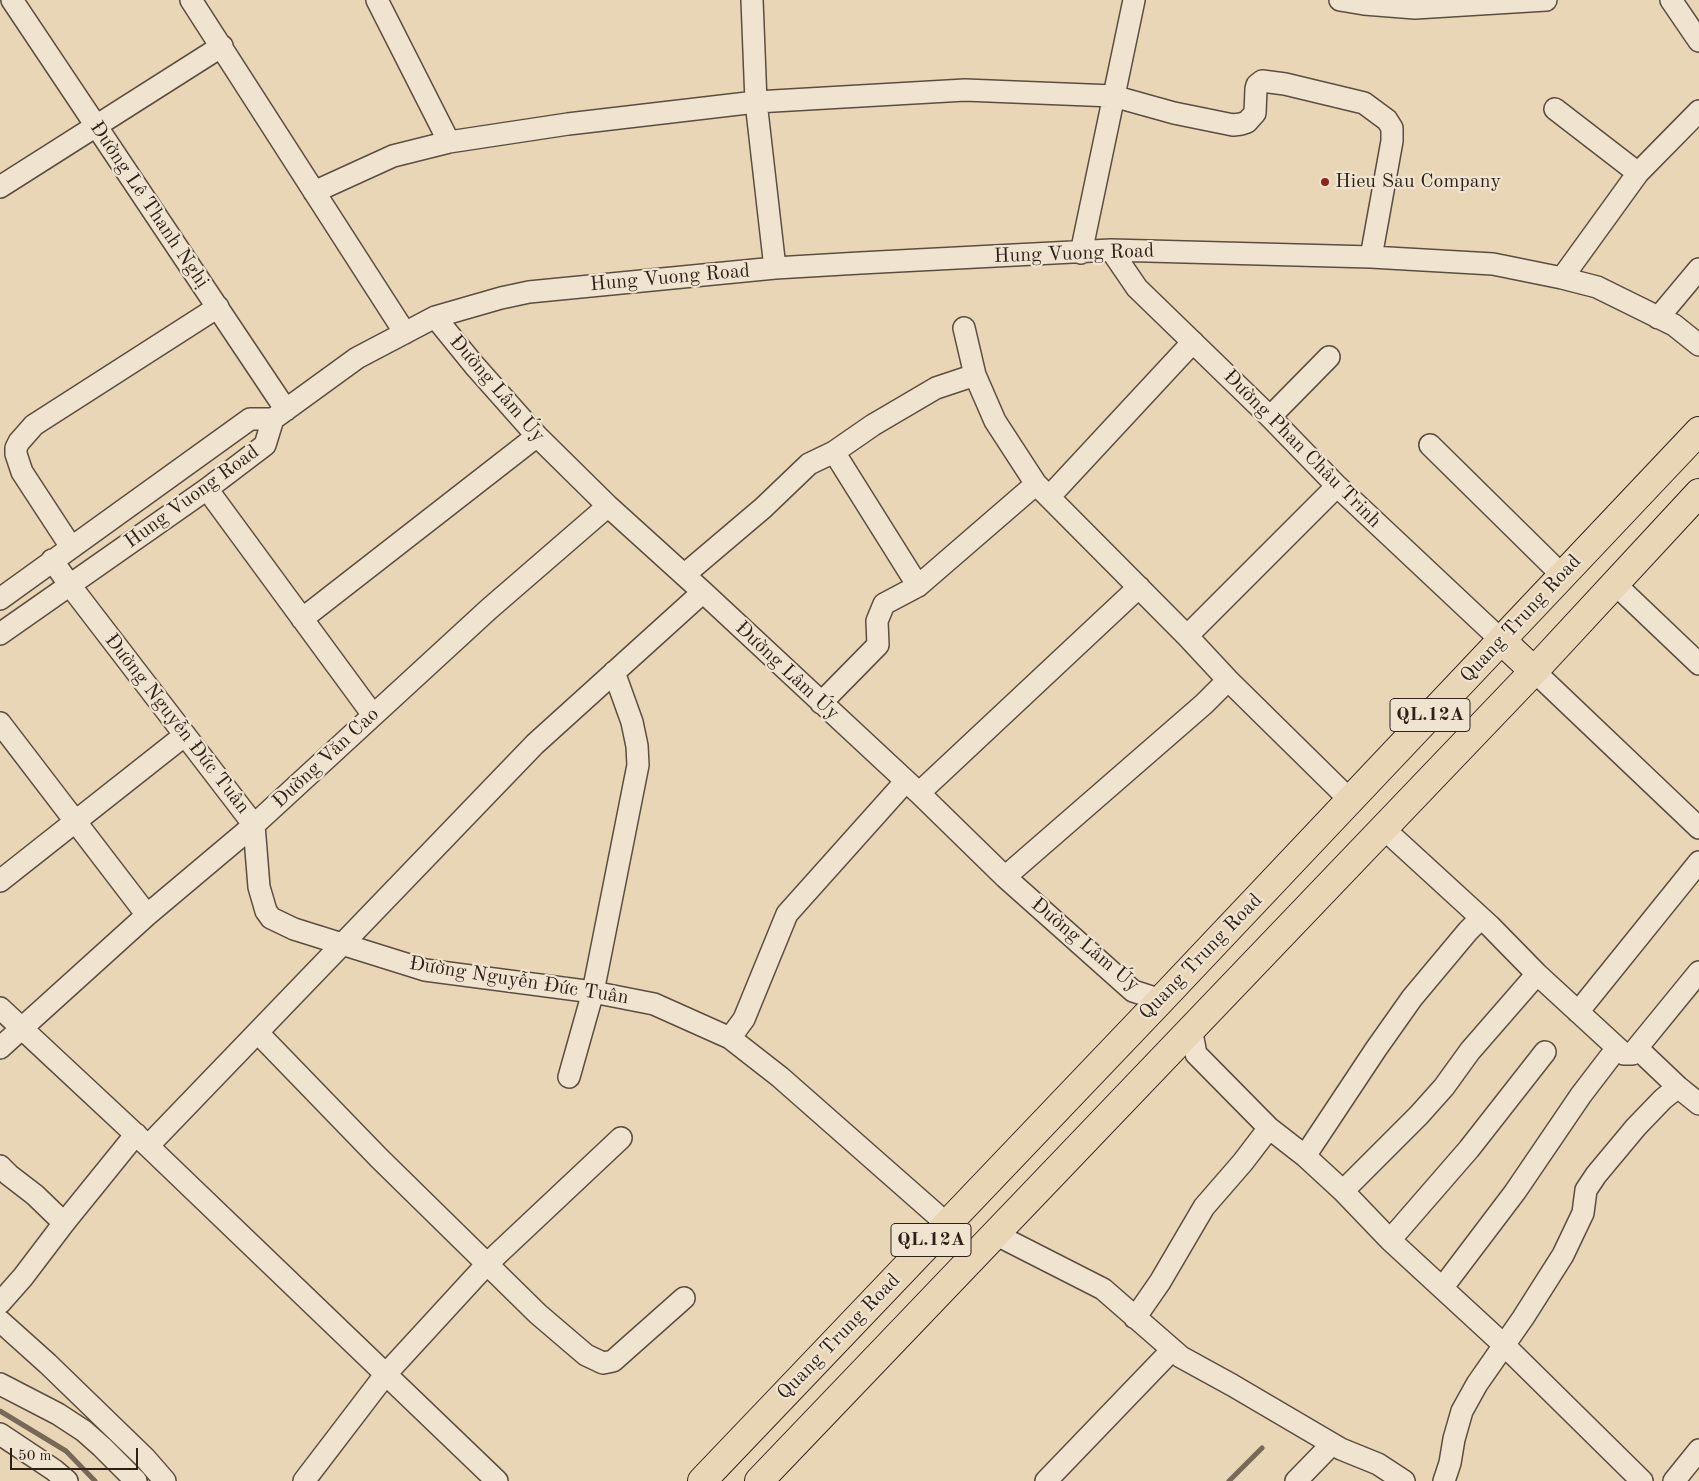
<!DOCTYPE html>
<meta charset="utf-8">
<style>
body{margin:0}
#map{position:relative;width:1699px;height:1481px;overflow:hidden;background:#e8d6b6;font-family:"Old Standard TT",serif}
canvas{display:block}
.scale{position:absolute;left:10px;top:1448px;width:128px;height:22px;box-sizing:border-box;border:2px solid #2f1f19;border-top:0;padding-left:6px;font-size:15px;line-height:18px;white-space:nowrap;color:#2f1f19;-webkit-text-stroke:4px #f0e4d0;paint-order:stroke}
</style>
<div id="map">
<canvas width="1699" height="1481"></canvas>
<div class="scale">50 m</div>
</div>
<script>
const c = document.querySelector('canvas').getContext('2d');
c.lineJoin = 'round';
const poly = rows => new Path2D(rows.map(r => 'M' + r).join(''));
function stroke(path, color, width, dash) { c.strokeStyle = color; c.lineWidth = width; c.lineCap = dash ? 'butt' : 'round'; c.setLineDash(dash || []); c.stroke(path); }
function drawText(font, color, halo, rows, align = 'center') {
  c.font = font + ' "Old Standard TT",serif'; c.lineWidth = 4.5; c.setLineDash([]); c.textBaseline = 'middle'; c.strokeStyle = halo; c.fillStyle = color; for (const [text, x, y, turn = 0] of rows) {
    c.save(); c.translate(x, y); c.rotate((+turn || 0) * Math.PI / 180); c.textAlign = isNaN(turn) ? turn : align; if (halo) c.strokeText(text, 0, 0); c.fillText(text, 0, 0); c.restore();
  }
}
stroke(poly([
 [0,1411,66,1451,95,1481],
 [1229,1481,1262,1448]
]), '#786857', 5);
const minor = poly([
 [12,0,286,410],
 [191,0,405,333],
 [377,0,449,142],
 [752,0,756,102,775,268],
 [1340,0,1364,4,1415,8,1546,0],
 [1671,0,1699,41],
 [1555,109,1638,173],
 [0,187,222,46],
 [314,192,393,156,449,142,568,124,756,102,965,90,1113,96,1174,113,1233,125,1241,124,1247,122,1255,113,1256,89,1257,85,1262,81,1285,84,1364,103,1387,120,1392,128,1392,141,1371,257],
 [1111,250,1137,288,1270,417,1337,486,1501,640],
 [1081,253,1134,0],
 [1562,278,1638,173,1699,111],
 [435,317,474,365,537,436,608,506,703,592,919,793,1005,877,1133,991,1161,1000],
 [1658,318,1699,269],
 [964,328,975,375,995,421,1036,484,1187,636,1228,680,1350,800],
 [1270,417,1329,357],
 [273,419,357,358,435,317,501,298,529,292,775,268,860,263,1111,250,1371,257,1493,264,1562,278,1597,287,1674,325,1699,345],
 [1430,445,1562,575],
 [834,452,918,586],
 [207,489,373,715],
 [1049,497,1193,342],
 [71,547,22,472,16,454,16,448,19,442,34,425,218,307],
 [52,560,69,584,254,825,259,887,266,911,271,918,294,929,425,970,593,992,654,1004,730,1038,780,1077,947,1224],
 [684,575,763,508,809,464,834,452,873,425,936,388,975,375],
 [1615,584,1699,664],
 [0,599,250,419,273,419],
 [302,619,537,436],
 [0,634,207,489,265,445,273,419],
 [1187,636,1337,486],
 [1534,671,1699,828],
 [821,703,878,645,877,621,884,604,918,586,1036,484],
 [0,723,147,915],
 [919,793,1139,587],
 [1383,828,1490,926,1537,974,1624,1054,1632,1054,1699,972],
 [1005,877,1204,704,1228,680],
 [0,881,185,735],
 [0,1008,148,1146,497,1481],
 [1578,1012,1699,862],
 [1191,1028,1196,1054,1269,1128,1305,1156,1343,1191,1390,1240,1504,1345,1642,1481],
 [258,1033,379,1158,538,1314,586,1355,603,1363,613,1361,684,1298],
 [730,1038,744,1019,787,914,906,781],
 [0,1048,147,915,254,825,489,609,608,506],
 [1637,1048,1678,1087,1699,1104],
 [569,1077,593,992,638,765,637,746,632,722,614,672],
 [148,1146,535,744,703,592],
 [1305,1156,1376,1049,1412,998,1468,931,1481,918],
 [0,1166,9,1175,35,1195,64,1223],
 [1343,1191,1419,1115,1444,1087,1470,1051,1537,974],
 [995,1234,1103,1289,1181,1357,1232,1385,1341,1449,1378,1464,1404,1481],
 [1390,1240,1469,1149,1545,1052],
 [1443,1287,1515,1192,1581,1095,1617,1048],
 [0,1303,23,1277,64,1223,136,1134],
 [1135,1318,1160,1282,1204,1207,1243,1162,1269,1128],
 [0,1321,48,1364,145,1458,165,1481],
 [0,1384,58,1414,84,1431,102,1447,136,1481],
 [0,1434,54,1470,67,1481],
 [304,1481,385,1375,487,1264,621,1138],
 [1046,1481,1172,1350],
 [1296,1481,1332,1444],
 [1444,1481,1450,1463,1454,1439,1462,1411,1477,1384,1523,1318,1563,1255,1583,1213,1586,1190,1596,1175,1636,1127,1663,1099,1678,1087],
 [1674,1481,1699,1450]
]);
const highway = poly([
 [1501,640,1534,671],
 [702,1481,1161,1000,1699,431],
 [759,1481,1534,671,1699,493]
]);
stroke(minor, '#5d4d40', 24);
stroke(highway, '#2f1f19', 30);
stroke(minor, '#f0e4d0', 21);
stroke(highway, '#e8d6b6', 28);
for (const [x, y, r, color] of [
 [1325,182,5,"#8f2418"]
]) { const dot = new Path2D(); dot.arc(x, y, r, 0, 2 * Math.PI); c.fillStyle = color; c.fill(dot); stroke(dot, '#f0e4d0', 2); }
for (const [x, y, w] of [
 [1430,715,80],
 [931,1240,80]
]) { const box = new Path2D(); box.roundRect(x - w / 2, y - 16.5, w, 33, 4); c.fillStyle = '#f0e4d0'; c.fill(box); stroke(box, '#2f1f19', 1); }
drawText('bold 19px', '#2f1f19', null, [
 ["QL.12A",1430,715],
 ["QL.12A",931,1240]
]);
drawText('20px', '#2f1f19', '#f0e4d0', [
 ["Hieu Sau Company",1335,182]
], 'left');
drawText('20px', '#2f1f19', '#f0e4d0', [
 ["Đường Lê Thanh Nghị",149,205,56],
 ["Hung Vuong Road",1074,254,-2],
 ["Hung Vuong Road",670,278,-5],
 ["Đường Lâm Úy",497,389,49],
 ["Đường Phan Châu Trinh",1302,449,45],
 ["Hung Vuong Road",192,497,-36],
 ["Quang Trung Road",1521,619,-47],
 ["Đường Lâm Úy",787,671,43],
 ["Đường Nguyễn Đức Tuân",177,724,52],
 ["Đường Văn Cao",326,758,-43],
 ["Đường Lâm Úy",1085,945,40],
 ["Quang Trung Road",1201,957,-46],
 ["Đường Nguyễn Đức Tuân",519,981,9],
 ["Quang Trung Road",839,1337,-46]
]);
</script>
